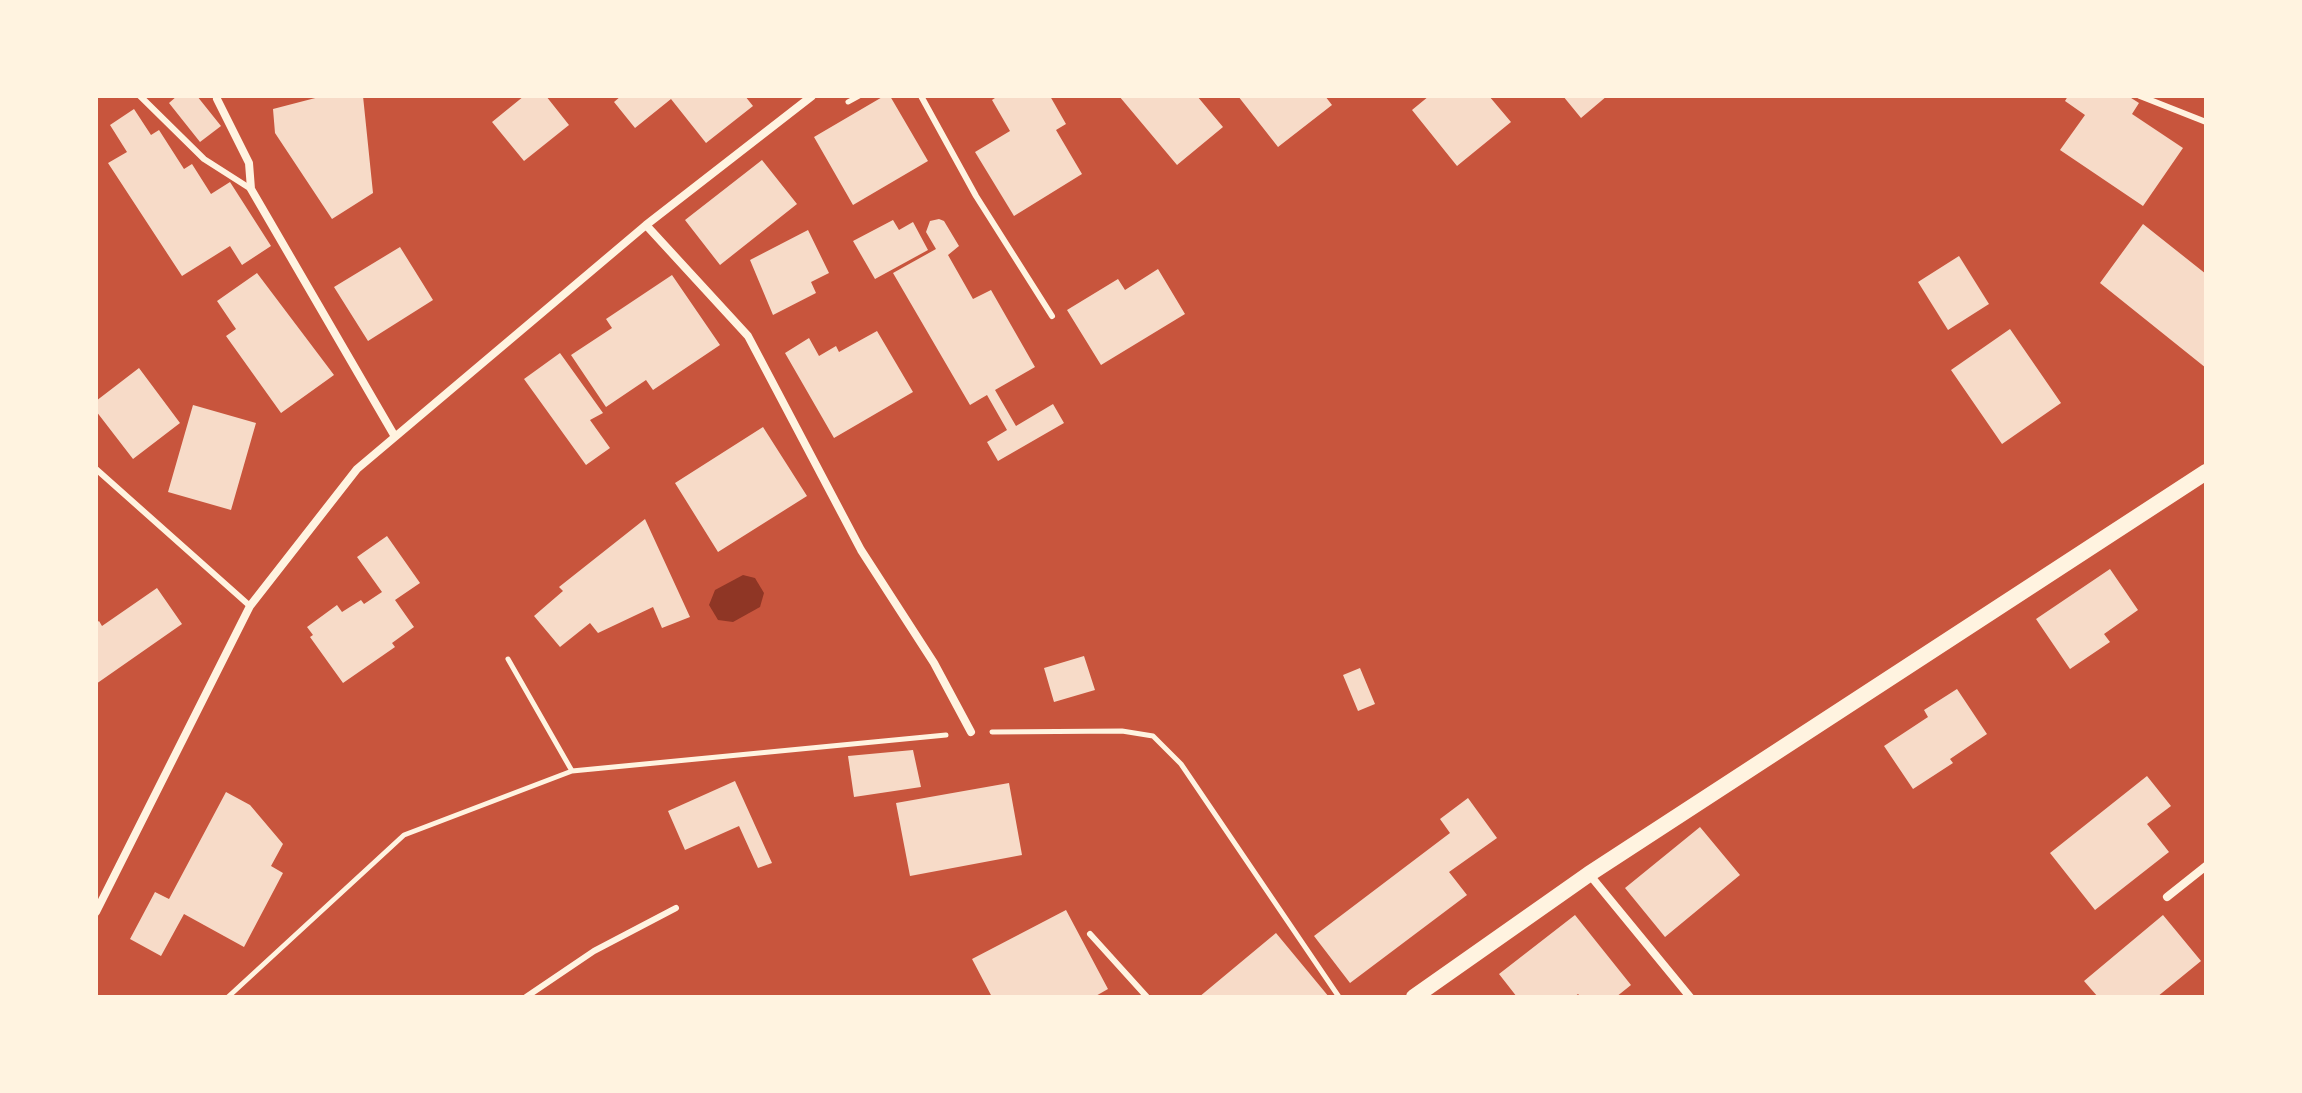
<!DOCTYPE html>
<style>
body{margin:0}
#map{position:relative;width:2302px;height:1093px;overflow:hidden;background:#c8553d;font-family:"Titillium Web",sans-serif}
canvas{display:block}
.frame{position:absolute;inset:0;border:98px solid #fff3e0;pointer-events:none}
</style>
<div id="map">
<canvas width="2302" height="1093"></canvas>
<div class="frame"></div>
</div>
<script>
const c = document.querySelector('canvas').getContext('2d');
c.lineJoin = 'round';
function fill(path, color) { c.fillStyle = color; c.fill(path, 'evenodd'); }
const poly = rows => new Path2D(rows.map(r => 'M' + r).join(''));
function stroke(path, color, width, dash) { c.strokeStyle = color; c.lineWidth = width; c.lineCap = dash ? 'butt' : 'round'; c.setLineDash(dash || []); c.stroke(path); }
fill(poly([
 [743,575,755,578,764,593,760,607,733,622,718,620,709,605,715,590]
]), '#8f3625');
fill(poly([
 [177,96,197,96,221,126,200,142,169,103],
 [323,96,363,96,373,193,332,219,275,133,273,109],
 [524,96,546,96,569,125,524,161,492,122],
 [621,96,745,96,753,106,706,143,671,99,635,128,614,102],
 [884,96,890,96,928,161,853,205,814,137],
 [998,96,1050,96,1066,124,1056,130,1082,174,1014,216,975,152,1010,131,992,100],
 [1119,96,1197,96,1223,127,1177,165],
 [1238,96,1325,96,1332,105,1278,147],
 [1429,96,1489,96,1511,122,1457,166,1412,110],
 [1563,96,1607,96,1581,118],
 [2068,96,2128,96,2139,103,2132,114,2183,148,2143,206,2060,150,2085,115,2065,101],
 [134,109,151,135,159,130,184,169,192,164,211,194,230,182,271,246,242,265,230,246,182,276,108,163,127,152,110,125],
 [762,160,797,204,720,265,685,220],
 [939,219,944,221,959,246,948,255,973,299,991,290,1035,367,995,390,1016,426,1053,404,1064,423,998,461,987,442,1007,430,987,395,970,405,893,273,936,249,926,232,930,221],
 [893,220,899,230,913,222,928,250,875,279,853,241],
 [2143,224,2206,274,2206,368,2100,283],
 [808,230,829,273,811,282,816,293,773,315,750,260],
 [400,247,433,300,368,341,334,287],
 [1959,256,1989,304,1948,330,1918,282],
 [1158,269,1185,314,1101,365,1067,310,1118,279,1125,290],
 [257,273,334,375,281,413,226,336,236,329,217,301],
 [672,275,720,345,653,390,646,380,606,407,571,355,612,328,606,319],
 [2010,329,2061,403,2002,444,1951,370],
 [877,331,913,392,834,438,785,353,809,338,819,356,836,346,839,352],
 [560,353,603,413,590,420,610,448,586,465,524,379],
 [139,368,180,423,133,459,96,411,96,401],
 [193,405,256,423,231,510,168,492],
 [763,427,807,496,718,552,675,483],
 [645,519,690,617,662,628,653,607,598,633,590,623,560,647,534,616,563,591,559,587],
 [387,536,420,583,395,600,414,627,392,643,395,647,343,683,310,637,313,635,307,627,337,605,342,612,361,600,364,604,382,592,357,557],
 [2110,569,2138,610,2104,634,2110,642,2070,669,2036,619],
 [157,588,182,624,96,684,96,623,99,621,102,626],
 [1084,656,1095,690,1054,702,1044,668],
 [1360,668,1375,704,1358,711,1343,675],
 [1957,689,1987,734,1950,759,1953,763,1913,789,1884,746,1928,717,1924,710],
 [913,750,921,787,854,797,848,756],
 [2147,776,2171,806,2147,824,2169,852,2095,910,2050,853],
 [735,781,772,863,758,868,739,826,685,850,668,811],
 [1009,783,1022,855,910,876,896,803],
 [226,792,250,805,283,844,271,866,283,873,244,947,184,914,161,956,130,939,155,892,169,899],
 [1468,798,1497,838,1449,872,1467,895,1350,983,1314,936,1450,833,1440,819],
 [1700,827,1740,875,1665,937,1625,888],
 [1066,910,1108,989,1094,997,992,997,972,959],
 [1575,915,1631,985,1616,997,1581,997,1578,994,1574,997,1517,997,1499,974],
 [2163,915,2201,961,2157,997,2098,997,2084,981],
 [1276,933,1329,997,1199,997]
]), '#f7dbc8');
stroke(poly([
 [848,102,859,96],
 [508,659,572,771],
 [992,732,1122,731,1153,736,1181,764,1339,997],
 [228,997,404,835,572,771,946,735]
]), '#fff3e0', 5);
stroke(poly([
 [140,96,204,159,251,189],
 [921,96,976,196,1052,316],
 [2140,96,2206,122],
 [96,469,250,606],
 [1090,934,1147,997],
 [526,997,594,951,676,908]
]), '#fff3e0', 6);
stroke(poly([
 [217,99,249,163,251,189,394,435],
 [646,225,748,336,861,550,934,663,971,732],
 [1589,874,1690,997],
 [2167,897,2206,866],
 [96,912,250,606,357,469,646,225,812,96]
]), '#fff3e0', 8);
stroke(poly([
 [1414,997,1589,874,2206,472]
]), '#fff3e0', 16);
</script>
